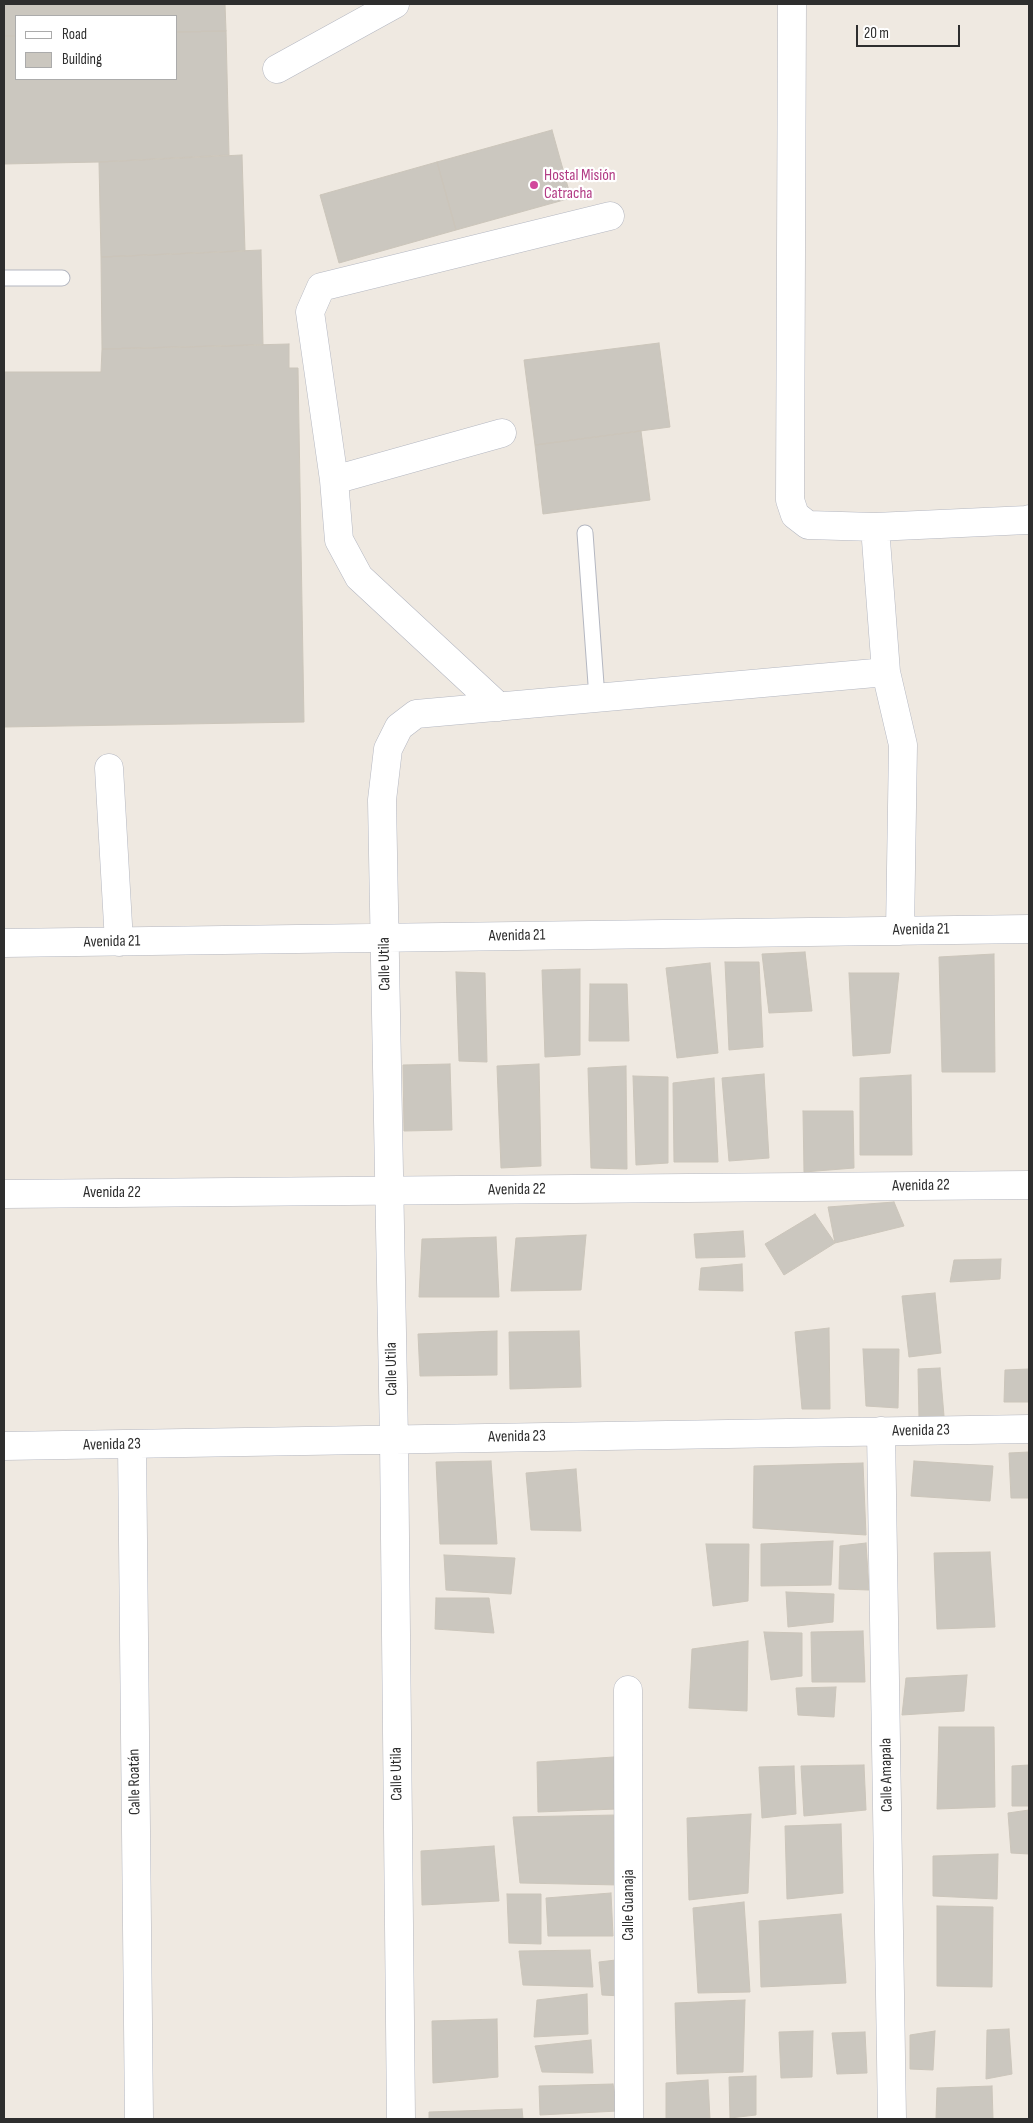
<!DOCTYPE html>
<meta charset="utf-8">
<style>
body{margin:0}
#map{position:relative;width:1033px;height:2123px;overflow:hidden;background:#efe9e1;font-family:"Sofia Sans Condensed",sans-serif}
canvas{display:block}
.frame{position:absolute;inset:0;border:5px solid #2e2e2e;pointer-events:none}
.legend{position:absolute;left:15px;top:15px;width:162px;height:65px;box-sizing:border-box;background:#fff;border:1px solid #ababab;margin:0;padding:6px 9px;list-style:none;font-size:15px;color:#2e2e2e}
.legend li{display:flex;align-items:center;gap:10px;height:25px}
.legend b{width:25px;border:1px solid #ababab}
.scale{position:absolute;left:856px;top:25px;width:104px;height:22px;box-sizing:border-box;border:2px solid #2e2e2e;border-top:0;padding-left:6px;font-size:15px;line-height:18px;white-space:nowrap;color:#2e2e2e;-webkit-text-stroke:4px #fff;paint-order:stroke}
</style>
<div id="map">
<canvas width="1033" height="2123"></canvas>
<div class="frame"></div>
<ul class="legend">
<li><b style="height:6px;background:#fff"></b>Road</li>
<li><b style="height:14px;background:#cbc7bf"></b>Building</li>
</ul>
<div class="scale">20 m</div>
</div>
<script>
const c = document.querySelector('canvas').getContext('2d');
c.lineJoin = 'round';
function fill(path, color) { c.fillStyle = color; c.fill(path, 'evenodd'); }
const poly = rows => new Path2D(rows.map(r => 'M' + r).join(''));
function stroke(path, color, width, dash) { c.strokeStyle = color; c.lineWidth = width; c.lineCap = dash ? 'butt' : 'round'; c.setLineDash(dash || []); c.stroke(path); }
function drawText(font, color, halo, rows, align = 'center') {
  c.font = font + ' "Sofia Sans Condensed",sans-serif'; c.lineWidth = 4.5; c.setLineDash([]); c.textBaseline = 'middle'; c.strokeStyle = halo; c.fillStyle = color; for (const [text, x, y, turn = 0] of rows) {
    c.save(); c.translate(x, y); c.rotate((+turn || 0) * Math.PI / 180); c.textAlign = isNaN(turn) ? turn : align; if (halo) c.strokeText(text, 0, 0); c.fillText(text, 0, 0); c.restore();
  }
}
const building = poly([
 [4,4,225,4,226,31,176,32,176,16,16,16,16,36,4,36,4,4],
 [226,31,229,155,99,162,4,164,4,36,16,36,16,79,176,79,176,32,226,31],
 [552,130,571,198,456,230,437,162,552,130],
 [242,155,245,251,101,257,99,162,242,155],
 [437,162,456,230,339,263,320,195,437,162],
 [261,250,263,345,102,349,101,257,261,250],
 [659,343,670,427,535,445,524,360,659,343],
 [289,344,289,368,298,368,304,722,4,727,4,372,101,372,102,349,289,344],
 [641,431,650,500,543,514,535,445,641,431],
 [805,952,812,1011,769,1013,762,954,805,952],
 [994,954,995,1072,942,1072,939,957,994,954],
 [725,962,759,962,763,1047,729,1050,725,962],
 [710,963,718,1053,677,1058,666,968,710,963],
 [580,969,580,1055,545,1057,542,970,580,969],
 [456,972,485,973,487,1062,459,1061,456,972],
 [849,973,899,973,890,1053,853,1056,849,973],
 [590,984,627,984,629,1041,589,1041,590,984],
 [450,1064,452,1130,404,1131,403,1065,450,1064],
 [539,1064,541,1166,501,1168,497,1066,539,1064],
 [626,1066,627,1169,591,1168,588,1068,626,1066],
 [764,1074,769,1158,729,1161,722,1078,764,1074],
 [911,1075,912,1155,860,1155,860,1078,911,1075],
 [633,1076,668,1077,668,1163,636,1165,633,1076],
 [714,1078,718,1162,674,1162,673,1083,714,1078],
 [803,1111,853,1111,854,1168,804,1172,803,1111],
 [894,1202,904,1226,835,1243,828,1207,894,1202],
 [815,1214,835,1243,784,1275,765,1244,815,1214],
 [743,1231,745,1257,696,1258,694,1234,743,1231],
 [586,1235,581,1290,511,1291,516,1238,586,1235],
 [496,1237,499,1297,419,1297,422,1239,496,1237],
 [1001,1259,1000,1279,950,1282,954,1260,1001,1259],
 [742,1264,743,1291,699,1290,701,1268,742,1264],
 [935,1293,941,1353,909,1357,902,1296,935,1293],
 [829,1328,830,1409,802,1409,795,1332,829,1328],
 [497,1331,497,1375,420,1376,418,1334,497,1331],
 [579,1331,581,1387,510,1389,509,1332,579,1331],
 [863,1349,899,1349,898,1408,866,1406,863,1349],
 [940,1368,944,1416,919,1419,918,1369,940,1368],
 [1029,1369,1029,1402,1004,1402,1005,1370,1029,1369],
 [1029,1452,1029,1498,1011,1498,1009,1453,1029,1452],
 [491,1461,497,1544,440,1544,436,1462,491,1461],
 [914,1461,993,1466,990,1501,911,1496,914,1461],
 [863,1463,866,1535,753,1528,754,1466,863,1463],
 [576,1469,581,1531,531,1530,526,1473,576,1469],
 [833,1541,831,1585,761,1586,761,1544,833,1541],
 [866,1543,869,1590,839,1589,840,1546,866,1543],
 [706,1544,749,1544,748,1601,713,1606,706,1544],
 [990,1552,995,1627,937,1629,934,1553,990,1552],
 [444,1555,515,1558,511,1594,446,1590,444,1555],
 [786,1592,834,1594,833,1622,788,1627,786,1592],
 [436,1598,489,1598,494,1633,435,1629,436,1598],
 [863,1631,865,1682,812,1682,811,1632,863,1631],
 [764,1632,802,1633,802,1676,771,1680,764,1632],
 [748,1641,747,1711,689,1708,692,1649,748,1641],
 [967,1675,964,1711,902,1715,906,1678,967,1675],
 [836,1687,834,1717,798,1715,796,1688,836,1687],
 [939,1727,994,1727,995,1807,937,1809,939,1727],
 [614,1757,617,1809,538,1812,537,1762,614,1757],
 [864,1765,866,1810,804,1816,801,1766,864,1765],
 [1029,1765,1029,1806,1012,1806,1012,1766,1029,1765],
 [794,1766,796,1814,762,1818,759,1767,794,1766],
 [1029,1810,1029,1854,1011,1853,1008,1813,1029,1810],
 [751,1814,748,1893,689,1900,687,1818,751,1814],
 [616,1815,619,1885,520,1883,513,1817,616,1815],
 [841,1824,843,1893,787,1899,785,1826,841,1824],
 [494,1846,499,1901,422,1905,421,1851,494,1846],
 [998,1854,997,1899,933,1896,933,1856,998,1854],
 [611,1893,613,1936,548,1936,546,1898,611,1893],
 [507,1894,541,1894,541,1944,509,1943,507,1894],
 [744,1902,750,1992,698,1993,693,1908,744,1902],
 [937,1906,993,1907,992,1987,937,1986,937,1906],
 [841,1914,846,1983,761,1987,759,1921,841,1914],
 [590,1950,593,1987,523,1985,519,1951,590,1950],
 [624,1959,622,1996,602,1995,599,1962,624,1959],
 [587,1994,588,2034,534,2037,537,2000,587,1994],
 [745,2000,743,2072,677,2074,675,2003,745,2000],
 [497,2019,498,2077,433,2083,432,2021,497,2019],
 [1009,2029,1012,2074,986,2079,987,2030,1009,2029],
 [813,2031,812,2077,781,2078,779,2032,813,2031],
 [935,2031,933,2070,910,2069,910,2035,935,2031],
 [865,2032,867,2073,837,2074,832,2033,865,2032],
 [591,2040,593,2073,542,2072,535,2046,591,2040],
 [756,2076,756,2115,730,2118,729,2077,756,2076],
 [708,2080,710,2119,666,2119,666,2083,708,2080],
 [613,2084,618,2111,540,2115,539,2086,613,2084],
 [992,2086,993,2119,936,2119,937,2088,992,2086],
 [522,2109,523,2119,429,2119,429,2112,522,2109]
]);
fill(building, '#cbc7bf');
stroke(building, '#cbc5ba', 1);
const service = poly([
 [4,278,62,278],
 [585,533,597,698]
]);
const minor = poly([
 [792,4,790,500,795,515,808,525,875,527,886,672,903,745,900,931],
 [277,69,395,4],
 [334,480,502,433],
 [875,527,1027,520,1029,519],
 [499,707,359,577,339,540,334,480,310,312,321,287,610,216],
 [109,768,119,942],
 [4,943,1029,929],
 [4,1194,1029,1185],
 [881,1431,892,2119],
 [132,1444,139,2119],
 [4,1446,1029,1429],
 [628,1690,629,2119],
 [401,2119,394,1440,382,800,388,749,399,727,416,714,886,672]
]);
stroke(service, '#b4b7c1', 17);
stroke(minor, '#b4b7c1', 29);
stroke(service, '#fff', 15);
stroke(minor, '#fff', 28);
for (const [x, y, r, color] of [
 [534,185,5,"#d1479c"]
]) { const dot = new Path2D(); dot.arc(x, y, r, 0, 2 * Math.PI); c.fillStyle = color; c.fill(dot); stroke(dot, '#fff', 2); }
drawText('16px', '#b23c85', '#fff', [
 ["Hostal Misión",544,176],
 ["Catracha",544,194]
], 'left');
drawText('16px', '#2e2e2e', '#fff', [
 ["Avenida 21",921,930,-1],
 ["Avenida 21",517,936,-1],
 ["Avenida 21",112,942,-1],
 ["Calle Utila",385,964,-91],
 ["Avenida 22",921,1186,-1],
 ["Avenida 22",517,1190,-1],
 ["Avenida 22",112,1193],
 ["Calle Utila",392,1369,-91],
 ["Avenida 23",921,1431,-1],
 ["Avenida 23",517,1437,-1],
 ["Avenida 23",112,1445,-1],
 ["Calle Utila",397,1774,-91],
 ["Calle Amapala",887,1775,-91],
 ["Calle Roatán",135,1782,-91],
 ["Calle Guanaja",629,1905,-90]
]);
</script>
